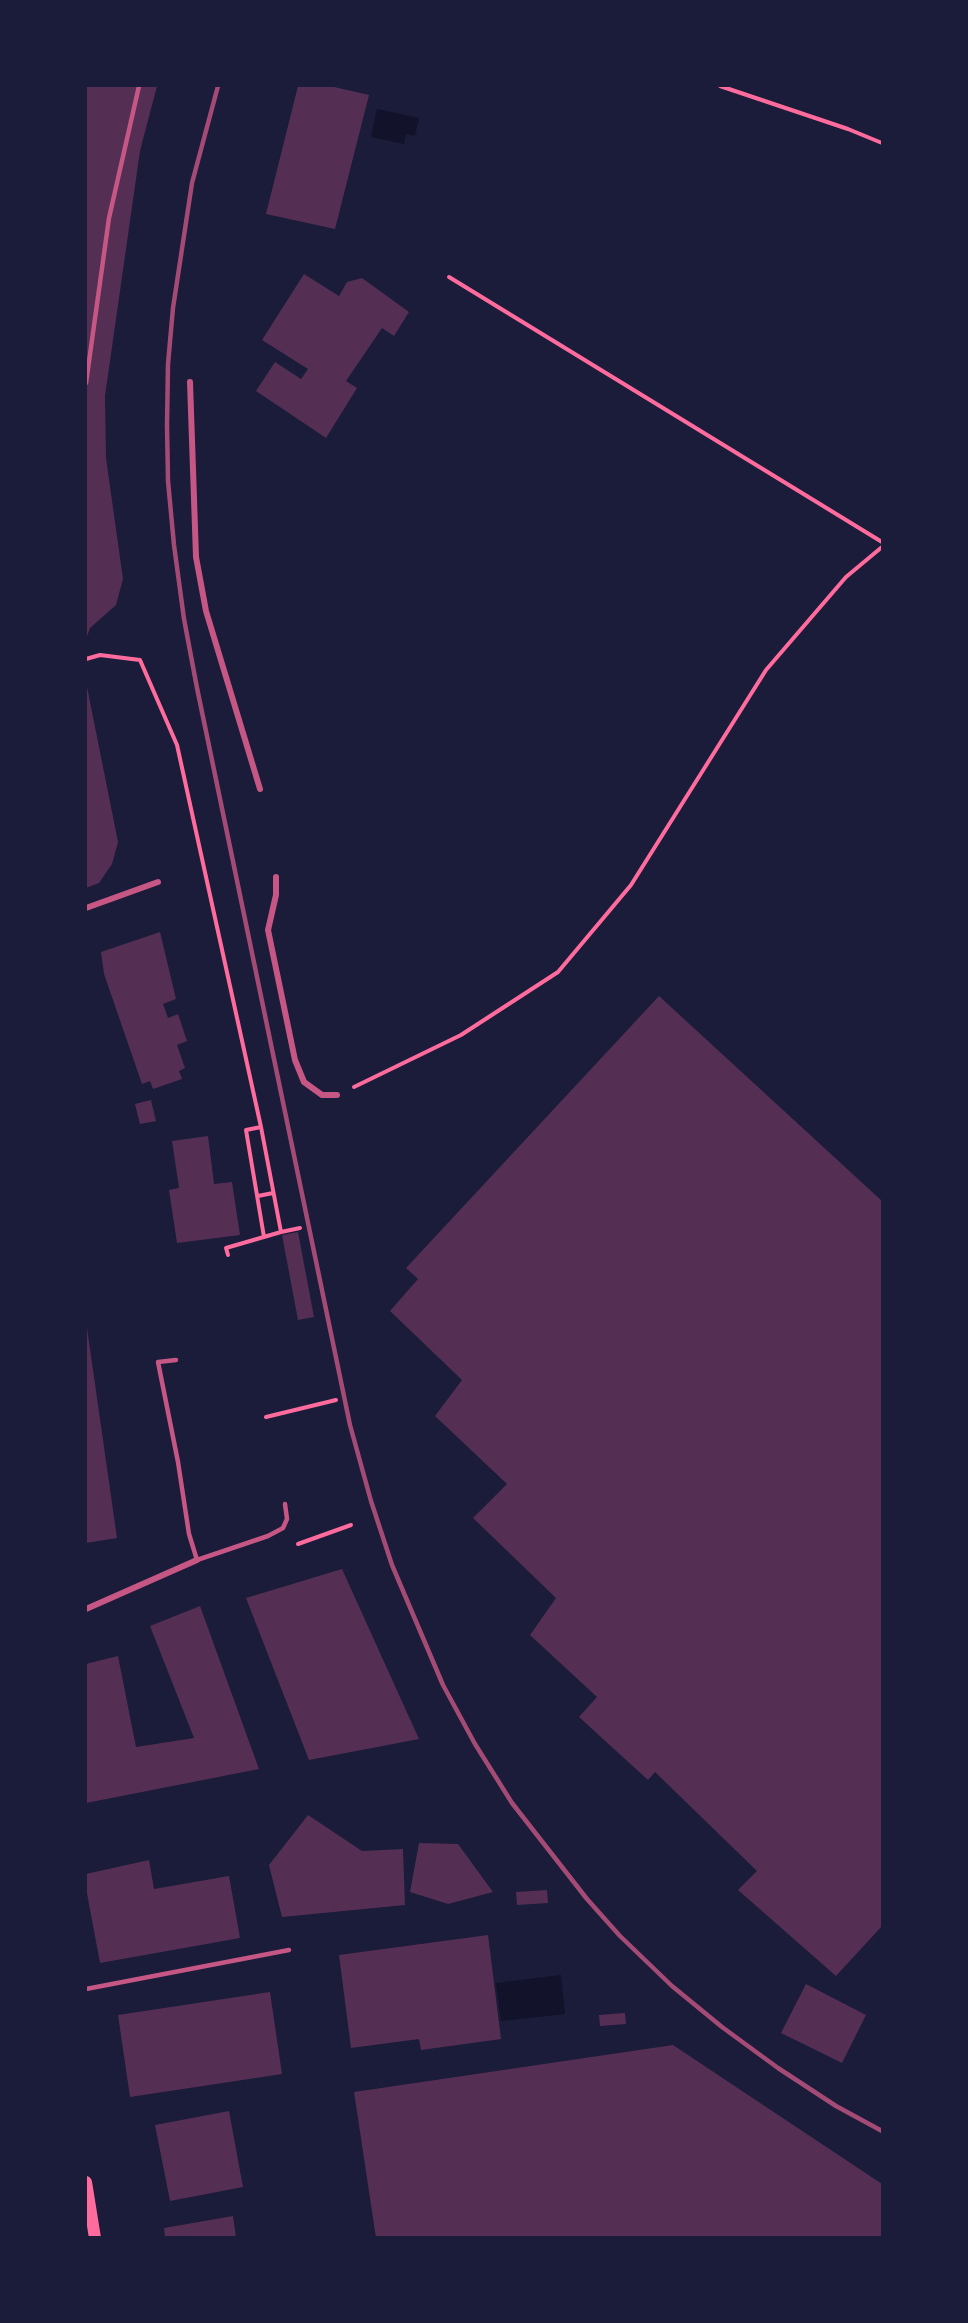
<!DOCTYPE html>
<style>
body{margin:0}
#map{position:relative;width:968px;height:2323px;overflow:hidden;background:#1b1b3a;font-family:Manrope,sans-serif}
canvas{display:block}
.frame{position:absolute;inset:0;border:87px solid #1b1b3a;pointer-events:none}
</style>
<div id="map">
<canvas width="968" height="2323"></canvas>
<div class="frame"></div>
</div>
<script>
const c = document.querySelector('canvas').getContext('2d');
c.lineJoin = 'round';
function fill(path, color) { c.fillStyle = color; c.fill(path, 'evenodd'); }
const poly = rows => new Path2D(rows.map(r => 'M' + r).join(''));
function stroke(path, color, width, dash) { c.strokeStyle = color; c.lineWidth = width; c.lineCap = dash ? 'butt' : 'round'; c.setLineDash(dash || []); c.stroke(path); }
fill(poly([
 [377,109,419,118,415,136,406,134,404,144,371,137],
 [561,1975,565,2014,501,2021,496,1983]
]), '#12122b');
fill(poly([
 [86,86,157,86,140,151,105,396,106,458,123,579,116,605,90,628,86,639],
 [298,86,330,86,369,95,335,229,266,214],
 [304,274,339,296,347,282,362,278,409,312,394,336,382,328,346,381,357,388,326,438,256,391,275,362,301,379,308,369,262,340],
 [86,682,118,842,112,864,99,883,86,888],
 [160,932,176,999,163,1004,168,1018,178,1014,187,1041,177,1045,185,1068,179,1071,182,1079,153,1089,150,1081,142,1084,104,974,101,952],
 [659,996,882,1201,882,1926,836,1976,738,1890,757,1871,655,1772,648,1780,579,1717,597,1697,530,1635,556,1598,473,1518,507,1484,435,1416,462,1380,390,1311,418,1279,406,1268],
 [151,1100,156,1121,140,1124,135,1104],
 [208,1136,214,1184,232,1182,240,1235,177,1243,169,1190,179,1188,172,1141],
 [298,1232,314,1317,298,1320,282,1235],
 [86,1321,117,1538,86,1543],
 [342,1569,419,1739,309,1760,246,1598],
 [200,1606,259,1769,86,1803,86,1664,118,1656,136,1747,194,1738,150,1626],
 [308,1815,362,1851,403,1849,405,1905,282,1917,269,1865],
 [419,1843,458,1844,493,1892,448,1904,410,1892],
 [149,1860,154,1889,229,1876,240,1938,100,1963,86,1888,86,1874],
 [547,1890,548,1903,517,1905,516,1892],
 [488,1935,501,2039,421,2050,419,2039,351,2048,339,1955],
 [806,1984,866,2015,842,2063,781,2033],
 [270,1992,282,2074,130,2097,118,2015],
 [625,2013,626,2024,600,2026,599,2015],
 [673,2045,882,2184,882,2238,376,2238,354,2092],
 [229,2111,243,2187,170,2201,155,2125],
 [233,2216,236,2238,165,2238,164,2228]
]), '#542f53');
stroke(poly([
 [720,86,848,129,882,143],
 [449,277,882,542],
 [86,659,100,655,140,660,177,745,261,1127,281,1232],
 [354,1087,461,1035,558,972,631,885,766,670,846,577,882,547],
 [261,1127,246,1130,264,1237],
 [258,1196,273,1193],
 [228,1255,226,1248,281,1232,300,1228],
 [266,1417,336,1400],
 [298,1544,351,1525]
]), '#ff6b9d', 4);
stroke(poly([
 [86,383,109,218,139,86],
 [176,1360,158,1362,178,1462,189,1534,197,1560,268,1536,283,1528,287,1519,285,1504],
 [86,1989,289,1950]
]), '#c65784', 4.5);
stroke(poly([
 [190,382,196,557,206,611,260,789],
 [276,877,276,895,268,930,295,1060,304,1082,322,1095,337,1095],
 [86,908,158,882],
 [86,1609,197,1560]
]), '#c65784', 6);
stroke(poly([
 [86,2182,95,2238]
]), '#ff6b9d', 12);
stroke(poly([
 [218,86,192,183,173,308,168,364,167,425,168,481,174,545,184,619,197,688,350,1425,371,1501,392,1565,443,1685,475,1744,512,1803,587,1899,620,1936,672,1986,722,2027,778,2068,836,2106,882,2131]
]), '#a44b75', 4.5);
</script>
